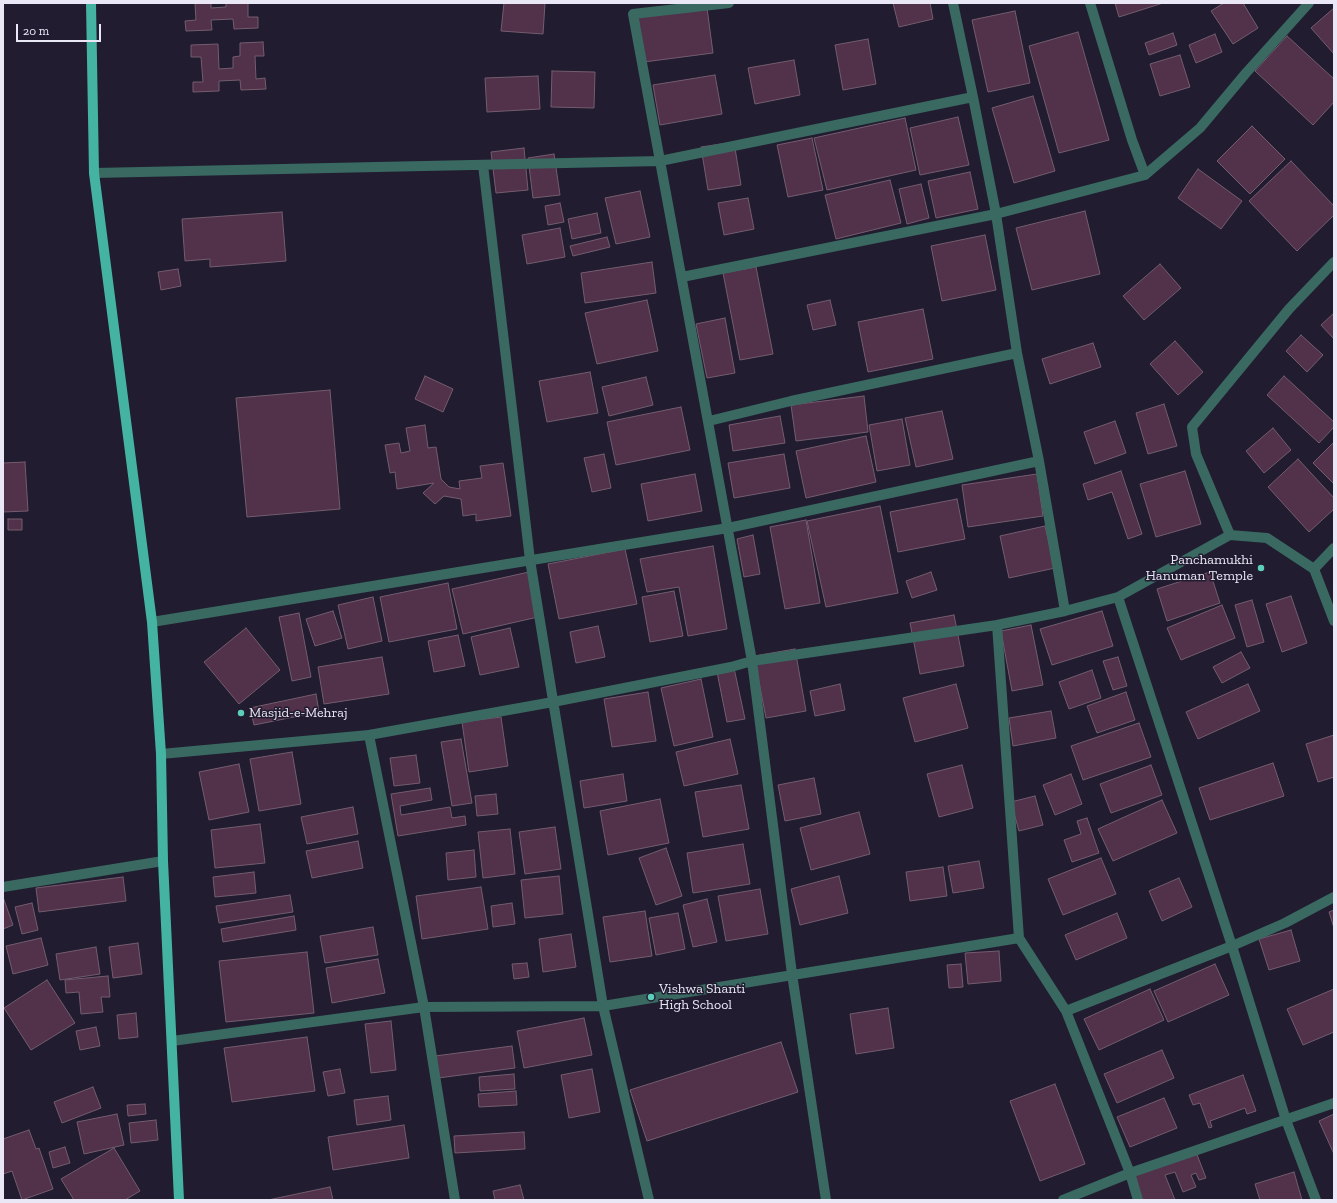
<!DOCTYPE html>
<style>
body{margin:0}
#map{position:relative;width:1337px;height:1203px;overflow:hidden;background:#211c30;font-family:"Zilla Slab",serif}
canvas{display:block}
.frame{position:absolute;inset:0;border:4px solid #eae8f6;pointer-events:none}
.scale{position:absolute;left:16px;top:24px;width:85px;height:18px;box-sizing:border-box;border:2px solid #eae8f6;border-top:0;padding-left:5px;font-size:12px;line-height:14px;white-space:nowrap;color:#eae8f6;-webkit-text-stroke:3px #211c30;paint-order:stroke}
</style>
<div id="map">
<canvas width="1337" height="1203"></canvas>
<div class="frame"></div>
<div class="scale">20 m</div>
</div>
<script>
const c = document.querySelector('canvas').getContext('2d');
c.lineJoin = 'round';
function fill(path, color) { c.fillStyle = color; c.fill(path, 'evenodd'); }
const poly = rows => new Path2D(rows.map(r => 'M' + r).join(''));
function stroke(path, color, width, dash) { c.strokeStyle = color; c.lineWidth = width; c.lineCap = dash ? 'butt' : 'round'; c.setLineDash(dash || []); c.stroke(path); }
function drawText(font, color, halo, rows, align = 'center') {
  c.font = font + ' "Zilla Slab",serif'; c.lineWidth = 3; c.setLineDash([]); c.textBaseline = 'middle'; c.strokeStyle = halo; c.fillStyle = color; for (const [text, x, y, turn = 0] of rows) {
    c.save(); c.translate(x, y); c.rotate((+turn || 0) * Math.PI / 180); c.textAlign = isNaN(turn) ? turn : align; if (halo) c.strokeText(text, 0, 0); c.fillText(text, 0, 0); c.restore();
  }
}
const building = poly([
 [195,3,211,3,211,8,226,7,226,3,248,3,248,17,258,17,258,28,234,29,233,19,211,20,212,30,186,31,185,21,196,20,195,3],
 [504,3,545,3,543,34,501,31,504,3],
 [893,3,930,3,933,19,899,27,893,3],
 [1115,3,1163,3,1119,17,1115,3],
 [1224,3,1243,3,1258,28,1233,44,1211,11,1224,3],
 [707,8,713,53,644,62,638,17,707,8],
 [1334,8,1334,54,1311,28,1334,8],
 [1015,11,1030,83,988,92,972,20,1015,11],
 [1078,32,1109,140,1059,153,1029,46,1078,32],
 [1173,33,1177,45,1149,55,1145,43,1173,33],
 [1215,34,1222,52,1196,63,1189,45,1215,34],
 [1287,36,1334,79,1334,102,1313,125,1255,71,1287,36],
 [868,39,876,84,843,90,835,45,868,39],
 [263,42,264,56,255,56,256,79,265,78,266,89,241,90,240,80,219,81,219,91,193,92,193,82,203,82,201,57,191,57,191,45,218,44,219,69,233,68,233,57,240,56,240,43,263,42],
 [1180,55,1190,87,1160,96,1150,64,1180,55],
 [794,60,800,95,755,104,748,68,794,60],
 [552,71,595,72,594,108,551,107,552,71],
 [715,75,722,114,660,125,653,85,715,75],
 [538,76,540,109,487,112,485,78,538,76],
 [1033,96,1055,171,1014,183,992,108,1033,96],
 [958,117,969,165,920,175,910,128,958,117],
 [905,118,916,170,827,190,814,138,905,118],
 [1252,126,1285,159,1250,194,1217,161,1252,126],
 [812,138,823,190,788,197,777,145,812,138],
 [734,142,741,185,708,190,701,147,734,142],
 [524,148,528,190,496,193,491,152,524,148],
 [554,154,560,195,533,198,528,158,554,154],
 [1291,161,1334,206,1334,215,1297,251,1249,201,1291,161],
 [1198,169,1242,201,1221,229,1178,198,1198,169],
 [970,172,978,209,936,218,928,181,970,172],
 [890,180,901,223,836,239,825,195,890,180],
 [921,184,929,218,907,224,899,189,921,184],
 [640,191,650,237,616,244,605,198,640,191],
 [748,198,754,229,724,235,718,203,748,198],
 [560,203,564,222,548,225,545,206,560,203],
 [1085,211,1100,274,1032,290,1016,228,1085,211],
 [282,212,286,261,210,267,210,259,185,261,182,219,282,212],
 [597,213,601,233,572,239,568,219,597,213],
 [560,228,565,257,527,264,522,235,560,228],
 [985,235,996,290,942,301,931,246,985,235],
 [607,237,610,247,573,256,570,246,607,237],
 [652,262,656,293,585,303,581,273,652,262],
 [1160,264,1181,288,1144,320,1123,296,1160,264],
 [756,267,773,354,740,360,723,273,756,267],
 [178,269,181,286,161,290,158,272,178,269],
 [647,300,658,351,597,364,585,313,647,300],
 [830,300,836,325,813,330,807,305,830,300],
 [923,309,933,359,868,372,858,322,923,309],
 [1334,313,1334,339,1321,325,1334,313],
 [725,318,735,373,707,378,696,324,725,318],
 [1301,335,1323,355,1307,372,1286,351,1301,335],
 [1175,341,1203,372,1178,395,1150,364,1175,341],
 [1093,343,1101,367,1050,384,1042,359,1093,343],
 [590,372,598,413,547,422,539,381,590,372],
 [425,376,453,389,443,412,415,399,425,376],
 [1284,376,1334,422,1334,427,1319,443,1267,395,1284,376],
 [646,377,653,405,609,416,602,387,646,377],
 [330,390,340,509,247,517,236,398,330,390],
 [864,396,868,432,796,441,791,405,864,396],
 [1164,404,1177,446,1148,454,1136,413,1164,404],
 [681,407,690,450,616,465,607,422,681,407],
 [942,411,953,459,916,467,905,418,942,411],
 [780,416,785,443,733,451,729,425,780,416],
 [902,419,910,465,877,471,869,425,902,419],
 [1115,421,1126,453,1095,464,1084,432,1115,421],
 [425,425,428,448,436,447,441,479,449,487,460,489,459,481,482,478,480,466,503,463,511,516,476,521,476,514,463,516,461,499,444,496,435,504,423,493,434,483,397,489,395,472,390,473,385,445,399,443,401,453,410,451,406,428,425,425],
 [1273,428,1291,450,1264,473,1246,451,1273,428],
 [866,436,876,482,806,498,796,451,866,436],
 [1334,442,1334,484,1313,463,1334,442],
 [604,454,611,488,592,492,584,458,604,454],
 [784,454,790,488,734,498,728,463,784,454],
 [1298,459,1334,498,1334,509,1309,532,1268,487,1298,459],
 [25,462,28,511,3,512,3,463,25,462],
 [1121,471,1142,534,1128,539,1112,492,1088,500,1083,484,1121,471],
 [1185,471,1201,524,1156,537,1140,484,1185,471],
 [695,474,702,511,648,521,641,484,695,474],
 [1037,474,1043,516,968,527,962,485,1037,474],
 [957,499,965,539,898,552,890,512,957,499],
 [880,506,898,593,826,607,807,521,880,506],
 [8,519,22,519,22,530,8,530,8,519],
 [806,520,820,603,785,609,770,527,806,520],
 [1045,526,1055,568,1009,578,1000,536,1045,526],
 [753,535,760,574,744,577,737,539,753,535],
 [713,546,727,629,688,636,679,587,647,592,640,559,713,546],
 [625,549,637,604,559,619,548,564,625,549],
 [529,572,538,617,463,634,452,589,529,572],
 [931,572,937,590,912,598,906,581,931,572],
 [1210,572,1220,603,1167,621,1157,589,1210,572],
 [448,583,457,629,389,642,380,597,448,583],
 [674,591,683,636,650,642,642,597,674,591],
 [1291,596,1307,643,1282,652,1266,604,1291,596],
 [373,597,382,641,348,649,338,605,373,597],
 [1252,600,1264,642,1247,647,1235,605,1252,600],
 [1222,605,1235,638,1181,660,1167,628,1222,605],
 [333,611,342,638,315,646,306,619,333,611],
 [1102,611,1113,646,1052,665,1040,629,1102,611],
 [299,613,311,677,292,681,279,617,299,613],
 [954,615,964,666,920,674,910,623,954,615],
 [1031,625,1043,685,1012,691,1001,631,1031,625],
 [598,626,605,657,576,663,570,632,598,626],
 [246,628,280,670,239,704,204,662,246,628],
 [510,628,519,667,480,675,471,637,510,628],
 [458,635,465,666,434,672,428,641,458,635],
 [795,649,806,711,766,718,754,656,795,649],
 [1241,652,1250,668,1222,683,1213,667,1241,652],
 [382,657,389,694,324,704,318,667,382,657],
 [1118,657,1127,686,1113,690,1103,661,1118,657],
 [734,668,745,719,727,722,717,672,734,668],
 [1092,670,1101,698,1069,709,1059,682,1092,670],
 [701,679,713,737,674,746,661,688,701,679],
 [840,684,845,710,815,716,810,691,840,684],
 [956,684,968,728,915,742,903,698,956,684],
 [1248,684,1260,711,1198,739,1186,712,1248,684],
 [648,692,656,741,612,747,604,699,648,692],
 [1126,692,1135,720,1097,733,1087,706,1126,692],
 [316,694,319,712,254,725,250,708,316,694],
 [1051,711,1056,738,1013,746,1009,718,1051,711],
 [501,717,508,766,469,772,462,722,501,717],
 [1139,723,1151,757,1083,780,1071,746,1139,723],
 [1334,735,1334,777,1318,782,1306,744,1334,735],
 [461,739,472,803,452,806,441,742,461,739],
 [730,739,738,774,684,786,676,752,730,739],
 [292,752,301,804,259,811,250,759,292,752],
 [416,755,420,783,394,786,390,758,416,755],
 [1273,763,1284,796,1210,820,1199,788,1273,763],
 [239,764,249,812,209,820,199,772,239,764],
 [962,765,973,808,939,817,927,774,962,765],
 [1151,765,1162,795,1111,813,1100,784,1151,765],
 [623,774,627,801,584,808,580,781,623,774],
 [1071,774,1082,804,1055,815,1043,785,1071,774],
 [814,778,821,814,785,821,778,785,814,778],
 [741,785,749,829,703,837,695,792,741,785],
 [430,788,432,800,400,806,401,815,450,807,452,818,465,816,466,825,398,836,391,794,430,788],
 [496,794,498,814,477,816,475,796,496,794],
 [1035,796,1043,825,1019,831,1011,802,1035,796],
 [660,799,669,843,608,855,600,811,660,799],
 [1162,800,1177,833,1113,861,1098,829,1162,800],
 [353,807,358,834,307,844,301,817,353,807],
 [859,812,870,854,811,870,800,828,859,812],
 [1087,818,1099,853,1072,862,1064,840,1081,834,1077,821,1087,818],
 [260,824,265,863,215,868,211,830,260,824],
 [555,827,561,869,525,874,519,832,555,827],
 [510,829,515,874,483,878,478,832,510,829],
 [358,841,363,868,312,878,306,851,358,841],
 [743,844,750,884,693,893,687,853,743,844],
 [666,848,682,896,656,905,639,858,666,848],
 [474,850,476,877,448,880,446,853,474,850],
 [1101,858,1116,894,1063,915,1048,879,1101,858],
 [979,861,984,888,953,893,948,866,979,861],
 [943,867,947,896,910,901,906,872,943,867],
 [254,872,256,893,215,897,213,877,254,872],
 [559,876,563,914,525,918,521,880,559,876],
 [839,876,848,913,800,925,791,889,839,876],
 [123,877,126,901,39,912,36,888,123,877],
 [1179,878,1192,907,1162,921,1149,891,1179,878],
 [481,887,488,929,422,939,416,896,481,887],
 [760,889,768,934,726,941,718,896,760,889],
 [290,895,293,912,219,923,216,906,290,895],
 [3,897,13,925,3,929,3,897],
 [707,899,717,942,693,947,683,905,707,899],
 [32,903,38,930,22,934,15,907,32,903],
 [512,903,515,924,493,927,491,906,512,903],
 [1334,910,1334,928,1329,912,1334,910],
 [645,911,652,956,610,962,603,917,645,911],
 [678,913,685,949,656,955,649,918,678,913],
 [1117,913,1127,938,1076,960,1065,935,1117,913],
 [294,916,296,930,223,942,221,929,294,916],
 [373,927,378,955,325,963,320,936,373,927],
 [1291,930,1300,961,1269,970,1259,939,1291,930],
 [571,934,576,967,543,972,539,939,571,934],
 [41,938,48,965,13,974,6,946,41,938],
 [138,943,142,974,113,978,109,947,138,943],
 [96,947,100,974,60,980,56,954,96,947],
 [999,951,1001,981,968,984,965,953,999,951],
 [307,952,314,1013,226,1022,219,961,307,952],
 [378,959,385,993,332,1003,326,968,378,959],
 [527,963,529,977,514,979,512,964,527,963],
 [961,964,963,987,949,988,947,965,961,964],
 [1215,964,1229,995,1168,1022,1154,991,1215,964],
 [108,976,110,997,101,997,103,1012,81,1014,79,992,66,993,65,980,108,976],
 [47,980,75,1023,31,1050,4,1008,47,980],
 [1150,989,1164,1020,1099,1050,1084,1019,1150,989],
 [1334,989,1334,1032,1303,1045,1287,1009,1334,989],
 [888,1008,894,1048,856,1054,850,1014,888,1008],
 [136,1013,138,1037,119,1039,117,1015,136,1013],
 [584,1018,592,1055,524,1068,517,1031,584,1018],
 [391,1021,396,1070,371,1073,365,1024,391,1021],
 [96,1027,100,1046,80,1050,76,1031,96,1027],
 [307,1037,315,1091,232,1102,224,1048,307,1037],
 [781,1042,798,1092,647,1141,630,1090,781,1042],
 [512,1046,515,1068,438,1078,435,1056,512,1046],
 [1162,1050,1174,1078,1117,1103,1104,1074,1162,1050],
 [340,1069,345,1093,328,1096,323,1072,340,1069],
 [592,1069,600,1112,569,1118,561,1075,592,1069],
 [514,1074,515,1089,480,1091,479,1077,514,1074],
 [1243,1075,1256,1111,1247,1114,1245,1108,1210,1121,1212,1127,1209,1128,1200,1103,1193,1105,1189,1095,1243,1075],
 [1055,1084,1085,1164,1040,1181,1010,1101,1055,1084],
 [93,1087,101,1108,62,1123,54,1102,93,1087],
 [516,1091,517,1105,479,1107,478,1094,516,1091],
 [388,1096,391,1120,357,1125,354,1100,388,1096],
 [1164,1098,1177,1128,1130,1147,1117,1117,1164,1098],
 [145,1104,146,1114,128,1116,127,1105,145,1104],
 [117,1114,124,1145,84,1154,77,1122,117,1114],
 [1334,1114,1334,1154,1319,1121,1334,1114],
 [156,1120,158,1140,131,1143,129,1123,156,1120],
 [404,1125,409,1158,333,1170,328,1137,404,1125],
 [29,1130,36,1149,39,1148,53,1189,22,1200,12,1171,3,1174,3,1139,29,1130],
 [524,1132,525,1149,455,1153,454,1136,524,1132],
 [65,1147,70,1163,53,1168,49,1152,65,1147],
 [114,1148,140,1191,125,1200,74,1200,61,1179,114,1148],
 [1196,1152,1206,1178,1199,1180,1196,1173,1191,1175,1196,1187,1183,1192,1175,1172,1165,1175,1175,1200,1141,1200,1132,1176,1196,1152],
 [1294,1172,1302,1200,1260,1200,1255,1184,1294,1172],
 [520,1185,524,1200,495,1200,493,1191,520,1185],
 [330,1187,333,1200,268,1200,330,1187]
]);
fill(building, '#52314b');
stroke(building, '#735d6e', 1);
stroke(poly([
 [729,3,633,14,752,661,792,974,826,1200],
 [953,3,973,97,996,214,1017,353,1039,461,1065,611],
 [1090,3,1132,140,1145,175],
 [483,165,530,560,603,1006,649,1200],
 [94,173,660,161,973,97],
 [682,277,996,214,1145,175,1200,128,1246,73,1309,3],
 [709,421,791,401,1017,353],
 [1230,535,1267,538,1314,569],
 [1334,548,1314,569,1334,621],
 [1118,597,1232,946,1286,1120,1316,1200],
 [152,622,728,528,1039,461],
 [997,625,1019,938],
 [369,735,424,1007,455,1200],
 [161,754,369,735,553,702,731,667,752,661,997,625,1065,611,1118,597,1230,535,1196,454,1192,427,1289,309,1334,262],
 [3,887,163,861],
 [1066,1011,1232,946,1285,923,1334,897],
 [172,1041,424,1007,603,1006,1019,938,1066,1011,1130,1173,1138,1200],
 [1063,1200,1130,1173,1334,1103]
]), '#396961', 10);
stroke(poly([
 [91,3,94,173,152,622,161,754,163,861,179,1200]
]), '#45b3a2', 10);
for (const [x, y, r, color] of [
 [1261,568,4,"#5cceba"],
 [241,713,4,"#5cceba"],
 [651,997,4,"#5cceba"]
]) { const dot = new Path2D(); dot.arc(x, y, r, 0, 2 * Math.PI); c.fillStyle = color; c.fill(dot); stroke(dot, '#211c30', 1.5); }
drawText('14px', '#eae8f6', '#211c30', [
 ["Panchamukhi",1253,560,"right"],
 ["Hanuman Temple",1253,576,"right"],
 ["Masjid-e-Mehraj",249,713],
 ["Vishwa Shanti",659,989],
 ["High School",659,1005]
], 'left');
</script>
